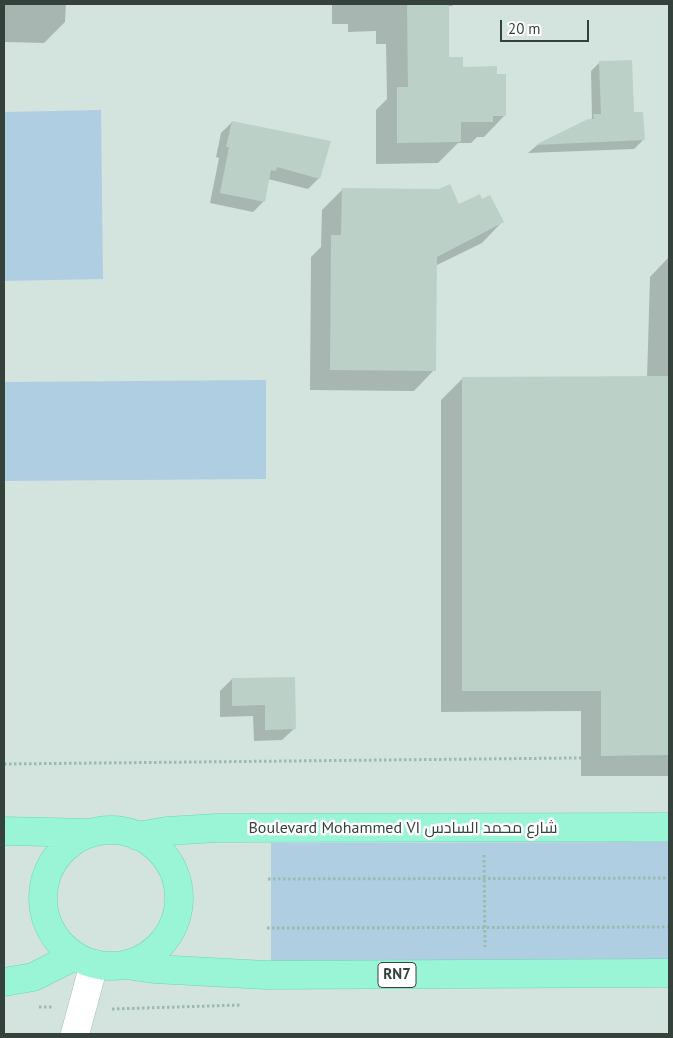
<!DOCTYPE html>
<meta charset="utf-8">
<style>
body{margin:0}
#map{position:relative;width:673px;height:1038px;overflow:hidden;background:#e4f0ec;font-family:"PT Sans",sans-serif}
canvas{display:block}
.frame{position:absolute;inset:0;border:5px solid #35423c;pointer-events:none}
.scale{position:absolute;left:500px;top:20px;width:89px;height:22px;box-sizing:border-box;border:2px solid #35423c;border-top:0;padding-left:6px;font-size:15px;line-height:18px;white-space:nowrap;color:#35423c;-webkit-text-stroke:4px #fff;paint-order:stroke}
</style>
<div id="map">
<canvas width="673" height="1038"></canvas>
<div class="frame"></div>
<div class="scale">20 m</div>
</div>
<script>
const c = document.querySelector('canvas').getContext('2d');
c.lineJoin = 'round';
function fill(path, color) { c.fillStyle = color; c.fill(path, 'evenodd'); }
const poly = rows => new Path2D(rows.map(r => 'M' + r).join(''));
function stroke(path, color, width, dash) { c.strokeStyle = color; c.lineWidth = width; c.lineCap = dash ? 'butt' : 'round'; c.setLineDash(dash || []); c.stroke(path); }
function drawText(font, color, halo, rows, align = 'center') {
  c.font = font + ' "PT Sans",Cairo,sans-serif'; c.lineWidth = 5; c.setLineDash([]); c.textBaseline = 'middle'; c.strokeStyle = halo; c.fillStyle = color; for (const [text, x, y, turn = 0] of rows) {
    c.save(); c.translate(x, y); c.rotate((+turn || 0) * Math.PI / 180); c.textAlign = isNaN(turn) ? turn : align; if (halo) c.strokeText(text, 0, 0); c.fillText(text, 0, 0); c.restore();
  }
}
fill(poly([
 [4,4,669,4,669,1034,4,1034]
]), '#d3e4de');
fill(poly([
 [101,110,103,279,4,281,4,112],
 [266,380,266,479,4,481,4,382],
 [669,842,669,966,271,966,271,843]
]), '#b0cee2');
fill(poly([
 [4,4,66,4,65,22,44,43,4,42],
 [332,4,454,4,452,6,448,6,448,58,462,68,505,115,484,137,477,137,471,143,458,143,438,163,376,164,376,110,387,99,386,44,376,44,376,31,348,32,348,24,332,24],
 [600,62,643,140,634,149,528,153,536,146,589,121,592,118,591,71],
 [232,122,319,178,308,189,268,179,264,201,253,212,210,203,219,158,216,157,221,133],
 [342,190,459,206,482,201,502,222,482,243,435,266,434,370,414,391,310,390,311,257,321,247,322,210],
 [669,257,669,776,581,776,581,711,441,712,441,400,462,379,647,378,650,277],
 [232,679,295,728,282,740,254,741,253,716,220,717,220,691]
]), '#0003');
fill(poly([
 [407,4,449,4,449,57,463,57,463,67,497,66,497,74,506,74,506,116,493,116,493,122,461,122,461,142,397,143,397,87,408,87],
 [632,60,634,112,643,112,645,140,535,145,588,119,594,119,593,114,601,114,599,61],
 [232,121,331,141,320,179,277,167,276,171,271,170,265,202,220,193,229,147,226,147],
 [450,184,459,204,480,194,482,199,490,195,504,222,437,257,436,371,330,370,331,235,341,235,342,188,439,189],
 [669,376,669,755,601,756,601,691,462,691,462,377],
 [295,677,296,729,265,730,265,705,232,706,232,678]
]), '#bbd1c7');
const tertiary = poly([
 [75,1034,94,964]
]);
const primary = poly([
 '43 898a68 68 0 1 1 136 0a68 68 0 1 1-136 0Z',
 [4,831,91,833],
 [137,836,167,831,217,828,669,827],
 [125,965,154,969,266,975,669,973],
 [4,982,33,977,75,956]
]);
stroke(tertiary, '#a8bbb3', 29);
stroke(primary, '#6bd8b0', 29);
stroke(poly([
 [4,764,669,757],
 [484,855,485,947],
 [268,879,669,878],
 [267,928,669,927],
 [39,1007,53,1007],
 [112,1009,241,1005]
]), '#9abbae', 3, [2.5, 2.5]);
stroke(tertiary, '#fff', 28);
stroke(primary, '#99f5d5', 28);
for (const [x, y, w] of [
 [397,975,38]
]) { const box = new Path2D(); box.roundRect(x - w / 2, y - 12.5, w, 25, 4); c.fillStyle = '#fff'; c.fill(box); stroke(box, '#35423c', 1); }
drawText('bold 15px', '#35423c', null, [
 ["RN7",397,975]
]);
drawText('16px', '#35423c', '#fff', [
 ["Boulevard Mohammed VI شارع محمد السادس",403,828]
]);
</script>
